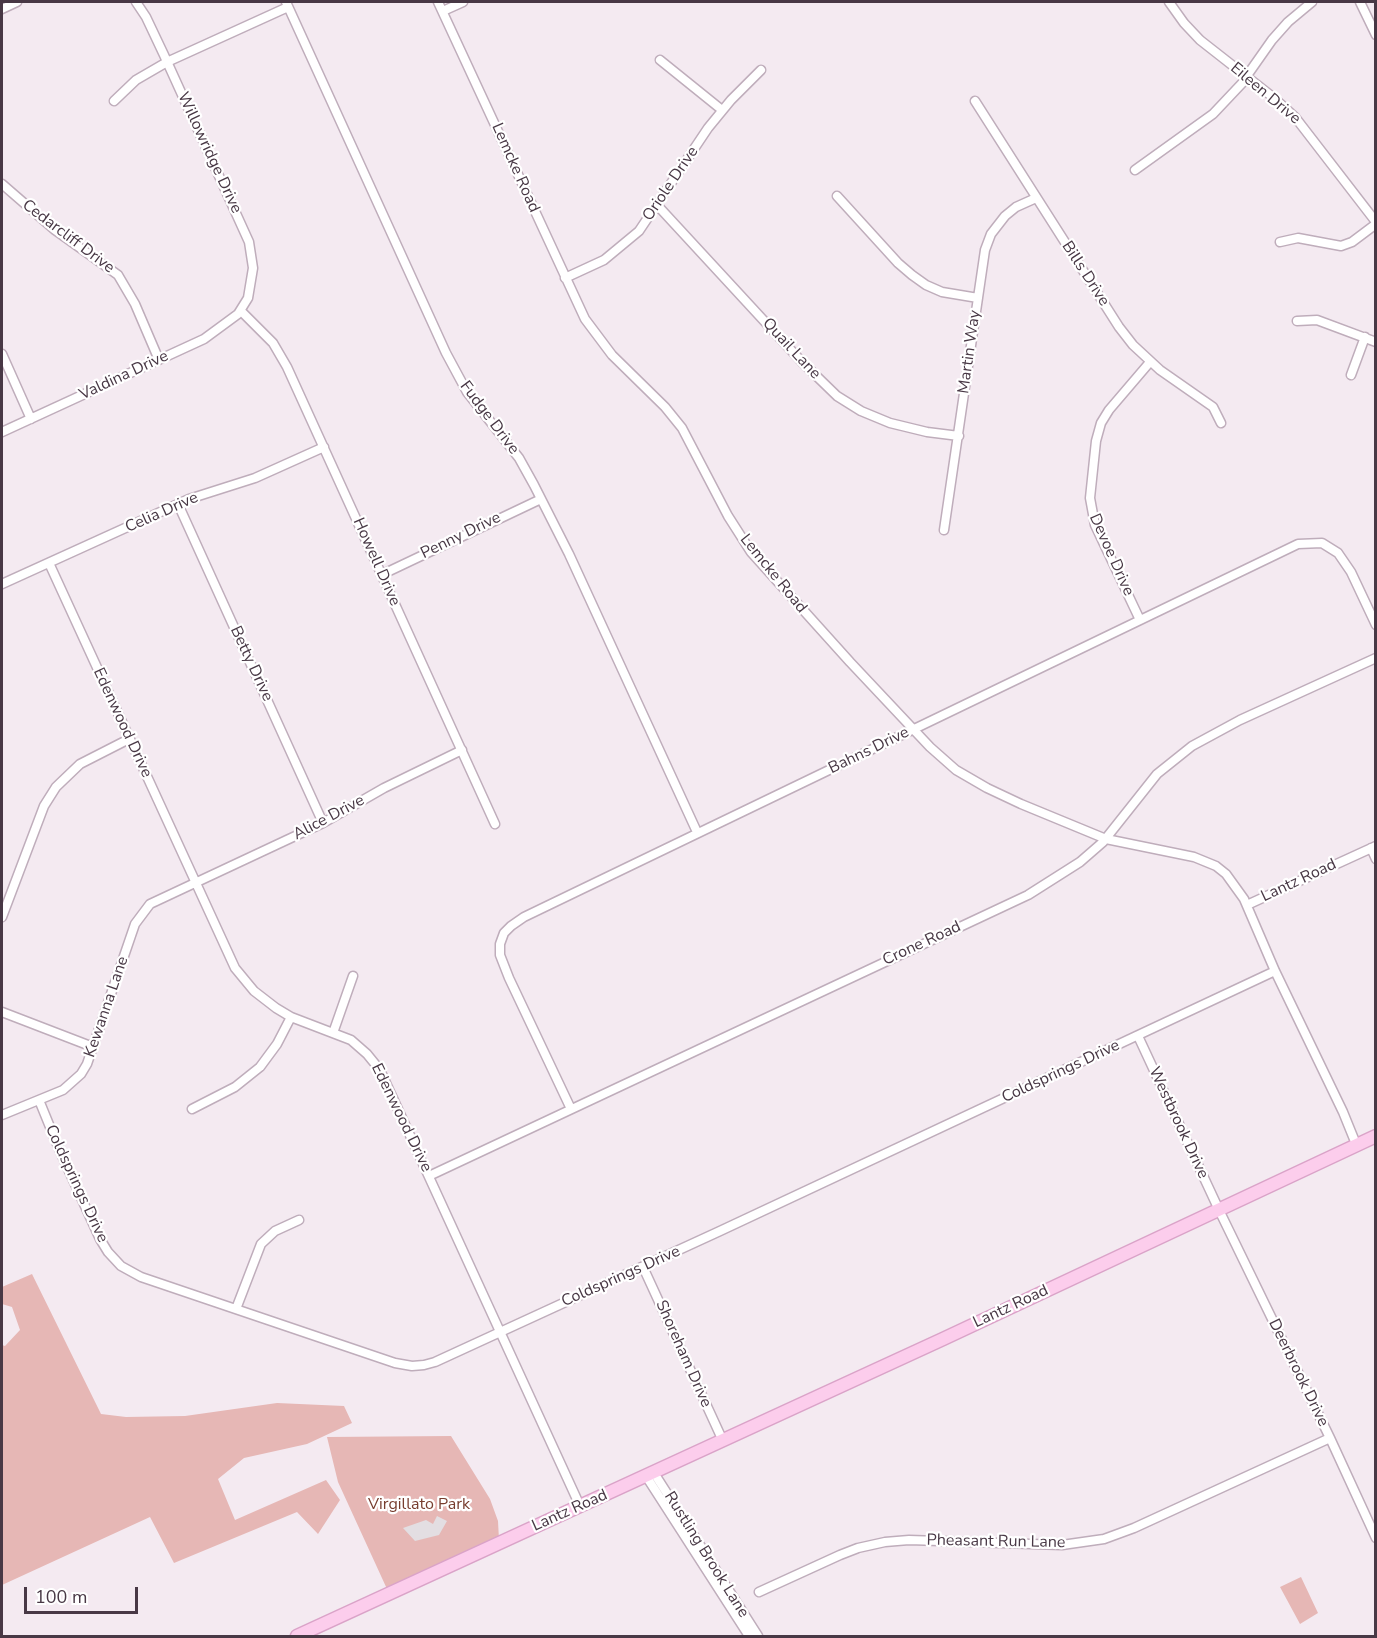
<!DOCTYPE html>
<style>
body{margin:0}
#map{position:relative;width:1377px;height:1638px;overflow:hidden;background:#f4eaf1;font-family:"Nunito Sans",sans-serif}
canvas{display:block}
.frame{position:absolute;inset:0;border:3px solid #483845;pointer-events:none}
.scale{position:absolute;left:24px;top:1587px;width:114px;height:27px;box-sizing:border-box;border:3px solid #483845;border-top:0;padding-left:8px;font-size:18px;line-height:21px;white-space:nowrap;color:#483845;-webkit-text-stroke:4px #fff;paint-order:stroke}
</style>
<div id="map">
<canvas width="1377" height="1638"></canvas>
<div class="frame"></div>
<div class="scale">100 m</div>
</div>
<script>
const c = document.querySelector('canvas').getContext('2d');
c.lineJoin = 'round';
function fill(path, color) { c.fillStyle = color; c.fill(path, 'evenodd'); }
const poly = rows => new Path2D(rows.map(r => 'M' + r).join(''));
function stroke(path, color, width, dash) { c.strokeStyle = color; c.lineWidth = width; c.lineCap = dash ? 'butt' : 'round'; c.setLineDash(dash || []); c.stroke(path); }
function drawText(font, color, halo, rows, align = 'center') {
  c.font = font + ' "Nunito Sans",sans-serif'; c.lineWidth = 4.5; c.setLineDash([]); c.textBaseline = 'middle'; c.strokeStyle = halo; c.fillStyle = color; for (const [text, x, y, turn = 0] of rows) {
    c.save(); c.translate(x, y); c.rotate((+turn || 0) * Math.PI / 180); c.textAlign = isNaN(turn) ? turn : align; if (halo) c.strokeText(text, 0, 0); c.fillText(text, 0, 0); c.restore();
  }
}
fill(poly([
 [32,1274,101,1414,126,1417,185,1416,277,1403,344,1406,352,1423,307,1444,244,1458,218,1479,235,1520,326,1480,340,1500,318,1534,297,1512,174,1563,150,1517,2,1585,2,1345,5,1346,20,1330,12,1307,2,1304,2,1287],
 [451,1436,490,1499,498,1521,499,1540,387,1589,338,1482,327,1437],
 [1301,1577,1318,1613,1300,1624,1280,1587]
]), '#e6b7b5');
fill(poly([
 [437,1516,447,1521,439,1535,415,1541,403,1528,426,1520,433,1524]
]), '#e3dee2');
const street = poly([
 [286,2,446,353,467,392,519,458,534,485,569,554,697,832],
 [438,2,585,319,612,355,665,407,682,428,728,516,751,552,850,662,930,747,956,770,987,788,1021,804,1106,839,1194,857,1216,866,1226,874,1244,899,1275,971,1343,1112,1356,1144],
 [1169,2,1184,23,1200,40,1274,98,1295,117,1376,222],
 [1360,2,1376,35],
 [2,9,17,2],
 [443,11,463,2],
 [660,60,722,110],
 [1246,77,1272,40,1288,22,1312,2],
 [114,101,136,80,167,62,288,7],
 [975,101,1119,327,1133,345,1160,370,1213,407,1221,423],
 [1135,170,1213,114,1247,78],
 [2,184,55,230,118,275,135,304,159,360],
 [837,196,898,263,912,275,926,285,942,292,978,298],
 [658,206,802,362,837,396,861,411,890,423,927,432,959,436],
 [1280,242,1298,238,1341,246,1352,242,1376,224],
 [565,278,604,260,639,231,708,128,731,100,761,70],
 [241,311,273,343,287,367,495,824],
 [1297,321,1317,320,1376,342],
 [2,354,31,419],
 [1351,375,1365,337],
 [2,432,204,339,238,314,248,298,253,268,249,242,164,55,146,17,136,2],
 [178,504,323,823],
 [944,530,985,250,991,234,1005,216,1016,207,1036,198],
 [49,563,235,968,254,991,276,1008,291,1017,351,1040,367,1054,380,1070,580,1506],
 [381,575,541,499],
 [2,584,189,499,255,478,324,447],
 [1140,620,1095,525,1090,498,1096,441,1101,423,1109,410,1150,362],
 [1371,848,1376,859],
 [1247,905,1376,846],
 [2,917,44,806,56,787,80,764,129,739],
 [2,1012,93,1047],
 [333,1033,353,976],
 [1138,1036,1219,1210,1330,1438,1376,1538],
 [39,1100,59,1149,100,1239,108,1252,121,1266,141,1277,395,1363,412,1366,424,1365,435,1362,720,1231,1275,971],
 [192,1109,235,1087,260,1067,277,1044,291,1017],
 [571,1109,509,978,500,955,500,944,504,933,511,926,524,917,1298,544,1322,543,1338,553,1351,572,1376,625],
 [2,1115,63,1090,81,1074,87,1064,135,924,150,904,323,823,384,788,462,750],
 [429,1176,1028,895,1080,862,1103,842,1157,774,1192,746,1240,720,1376,658],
 [643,1267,723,1441],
 [236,1309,261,1244,275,1231,299,1220],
 [654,1473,758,1636],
 [646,1476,749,1636],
 [759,1592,840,1555,858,1548,885,1542,909,1540,1062,1545,1104,1539,1134,1528,1330,1438]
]);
const secondary = poly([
 [297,1636,943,1339,1376,1136]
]);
stroke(street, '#bfadbb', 11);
stroke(secondary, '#daa3c8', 15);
stroke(street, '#fff', 8);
stroke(secondary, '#fccdec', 12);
drawText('16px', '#483845', '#fff', [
 ["Eileen Drive",1265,94,40],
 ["Willowridge Drive",209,153,65],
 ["Lemcke Road",515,168,66],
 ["Oriole Drive",671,184,-56],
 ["Cedarcliff Drive",68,237,37],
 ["Bills Drive",1085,274,57],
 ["Quail Lane",791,349,47],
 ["Martin Way",970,352,-82],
 ["Valdina Drive",124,376,-25],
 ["Fudge Drive",489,418,53],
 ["Celia Drive",162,513,-24],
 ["Penny Drive",461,536,-26],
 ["Devoe Drive",1111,555,66],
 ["Howell Drive",376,562,66],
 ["Lemcke Road",773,574,51],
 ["Betty Drive",251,664,65],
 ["Edenwood Drive",122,723,65],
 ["Bahns Drive",869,751,-26],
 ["Alice Drive",329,818,-28],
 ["Lantz Road",1299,881,-25],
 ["Crone Road",922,944,-25],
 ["Kewanna Lane",107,1007,-71],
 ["Coldsprings Drive",1061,1072,-25],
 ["Edenwood Drive",401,1118,64],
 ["Westbrook Drive",1178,1123,65],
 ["Coldsprings Drive",76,1184,65],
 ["Coldsprings Drive",621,1277,-24],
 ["Lantz Road",1011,1307,-25],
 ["Shoreham Drive",683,1354,66],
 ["Deerbrook Drive",1298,1373,64],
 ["Lantz Road",570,1511,-24],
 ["Pheasant Run Lane",996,1542,1],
 ["Rustling Brook Lane",706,1555,58]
]);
drawText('16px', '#773d2e', '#fff', [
 ["Virgillato Park",419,1505]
]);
</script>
